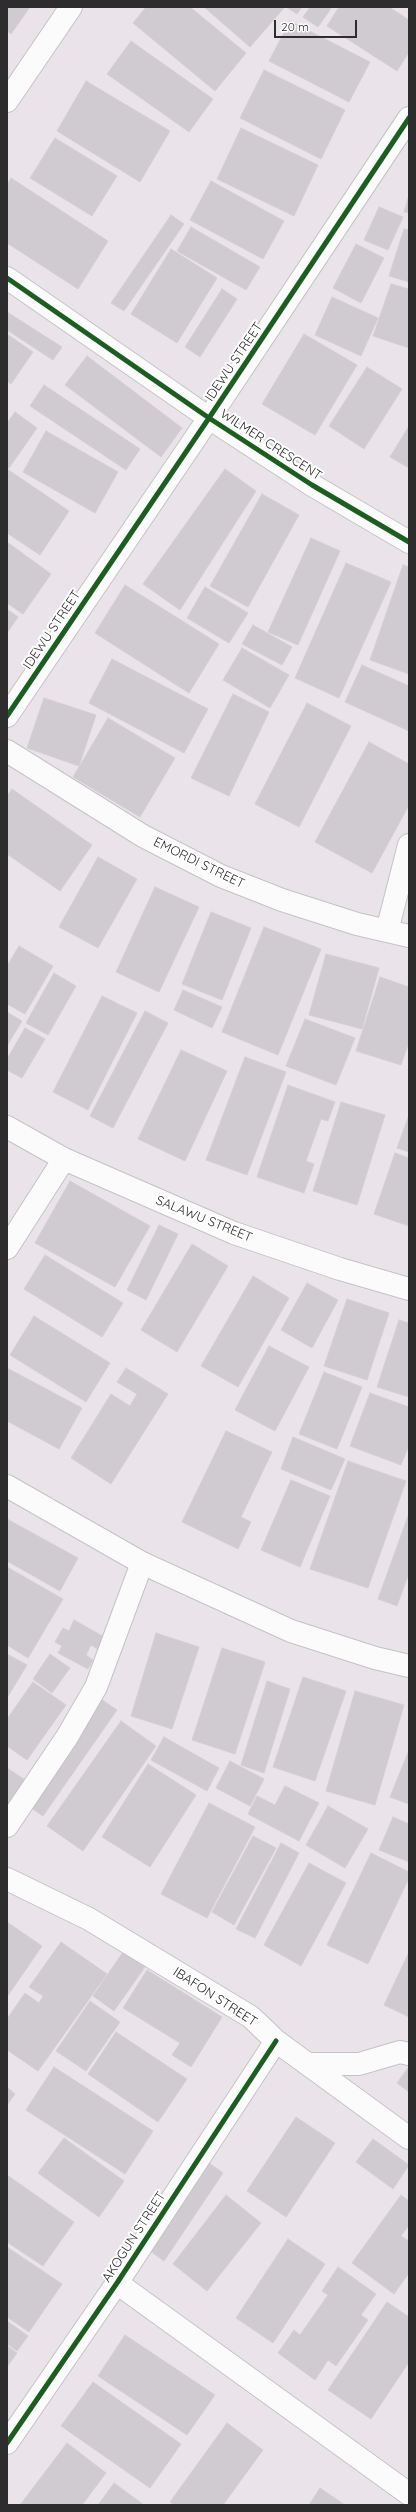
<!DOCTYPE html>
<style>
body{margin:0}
#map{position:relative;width:416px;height:2512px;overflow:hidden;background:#eae4ea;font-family:Quicksand,sans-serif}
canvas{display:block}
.frame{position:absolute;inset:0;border:8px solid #2d2d2d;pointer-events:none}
.scale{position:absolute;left:274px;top:20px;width:83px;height:18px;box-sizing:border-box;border:2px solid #2d2d2d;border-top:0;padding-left:5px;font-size:12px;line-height:14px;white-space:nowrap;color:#2d2d2d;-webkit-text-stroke:3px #fff;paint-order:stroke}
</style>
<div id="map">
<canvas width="416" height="2512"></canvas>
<div class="frame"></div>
<div class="scale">20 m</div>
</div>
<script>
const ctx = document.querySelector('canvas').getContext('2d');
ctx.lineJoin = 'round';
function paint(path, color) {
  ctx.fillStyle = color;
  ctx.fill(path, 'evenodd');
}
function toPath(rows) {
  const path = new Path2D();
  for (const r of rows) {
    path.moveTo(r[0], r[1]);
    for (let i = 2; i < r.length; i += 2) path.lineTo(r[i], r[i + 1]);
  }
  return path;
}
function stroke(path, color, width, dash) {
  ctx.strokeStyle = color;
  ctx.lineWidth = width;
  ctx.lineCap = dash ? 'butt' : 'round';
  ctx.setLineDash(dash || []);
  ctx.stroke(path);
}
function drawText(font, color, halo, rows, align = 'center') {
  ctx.font = font + ' Quicksand,sans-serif';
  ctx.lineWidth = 4;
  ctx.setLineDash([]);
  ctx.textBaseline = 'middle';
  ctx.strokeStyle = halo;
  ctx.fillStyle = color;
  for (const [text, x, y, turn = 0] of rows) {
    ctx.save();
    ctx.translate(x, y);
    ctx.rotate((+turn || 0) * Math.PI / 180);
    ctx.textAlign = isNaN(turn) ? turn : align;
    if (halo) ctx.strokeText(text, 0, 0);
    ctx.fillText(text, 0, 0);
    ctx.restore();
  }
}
const building = toPath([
 [7,7,30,7,11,34,7,31,7,7],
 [146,7,190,7,246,53,215,91,133,23,146,7],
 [204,7,283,7,284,8,250,47,204,7],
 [286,7,302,7,297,14,286,7],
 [310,7,332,7,318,27,303,17,310,7],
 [339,7,389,7,409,20,409,52,397,71,327,26,339,7],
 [290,21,370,62,349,102,269,61,290,21],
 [131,41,213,99,189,132,107,74,131,41],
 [264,70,345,110,321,159,240,118,264,70],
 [86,81,170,131,140,182,57,131,86,81],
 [241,128,318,165,294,216,217,179,241,128],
 [55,138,117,176,92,216,30,178,55,138],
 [11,178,108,241,78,289,7,243,7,185,11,178],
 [211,181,284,221,263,259,190,220,211,181],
 [409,195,409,213,404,212,409,195],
 [379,207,403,217,388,250,364,240,379,207],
 [171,215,184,224,124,311,111,303,171,215],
 [191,227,260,267,246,290,177,251,191,227],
 [404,229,409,230,409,282,389,276,404,229],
 [356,244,384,258,361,303,333,288,356,244],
 [171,249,217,278,177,343,131,314,171,249],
 [391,284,409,289,409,348,373,336,391,284],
 [222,289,237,299,200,357,185,347,222,289],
 [332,297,378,318,361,356,315,335,332,297],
 [7,312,62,347,53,360,7,330,7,312],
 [7,334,33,352,11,384,7,381,7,334],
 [304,334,357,365,315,435,262,404,304,334],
 [87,356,182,428,161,457,65,385,87,356],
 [367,367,402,389,364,449,329,426,367,367],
 [44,385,140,449,126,470,30,406,44,385],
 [15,412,37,428,9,468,7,467,7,423,15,412],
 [409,426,409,468,390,457,409,426],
 [46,431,118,472,95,513,23,472,46,431],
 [7,469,69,511,40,555,7,533,7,469],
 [225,469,256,491,180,610,143,584,225,469],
 [262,494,299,515,248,607,210,586,262,494],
 [311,538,340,551,298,645,268,632,311,538],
 [7,542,51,574,23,614,7,603,7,542],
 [346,563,391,582,339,698,295,678,346,563],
 [403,565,409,567,409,674,370,660,403,565],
 [125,585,219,644,189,693,95,633,125,585],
 [205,587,248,613,229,643,187,618,205,587],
 [7,609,18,617,7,633,7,609],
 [253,625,292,647,282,665,242,644,253,625],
 [242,648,289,675,270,708,223,680,242,648],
 [112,659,208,709,184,753,89,703,112,659],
 [362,665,409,686,409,731,345,702,362,665],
 [233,694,269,712,229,796,191,778,233,694],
 [44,698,96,715,79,766,27,748,44,698],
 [307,703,351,726,299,827,255,804,307,703],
 [108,718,175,758,140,817,73,777,108,718],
 [369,742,409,764,409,805,372,873,315,842,369,742],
 [12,789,92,845,60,891,7,854,7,796,12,789],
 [98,857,137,879,98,948,59,927,98,857],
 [155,887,199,907,159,992,116,972,155,887],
 [211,912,251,928,222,1000,182,984,211,912],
 [264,927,321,949,278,1055,222,1032,264,927],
 [19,946,53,966,25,1014,7,1004,7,966,19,946],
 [326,954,379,968,362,1029,309,1015,326,954],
 [54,973,76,986,48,1035,26,1023,54,973],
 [380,977,409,987,409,1042,401,1065,356,1051,380,977],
 [183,990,222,1007,212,1028,174,1010,183,990],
 [102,996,137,1013,88,1110,53,1092,102,996],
 [145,1011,168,1023,113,1128,90,1116,145,1011],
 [7,1012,22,1021,7,1046,7,1012],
 [305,1019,355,1038,336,1085,286,1066,305,1019],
 [25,1028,45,1039,22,1078,7,1070,7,1059,25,1028],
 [181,1050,227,1071,185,1161,138,1139,181,1050],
 [245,1057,286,1072,247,1175,206,1160,245,1057],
 [288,1085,335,1102,328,1121,321,1119,306,1161,314,1164,304,1193,257,1177,288,1085],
 [341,1102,385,1115,357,1205,313,1191,341,1102],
 [409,1115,409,1152,397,1148,409,1115],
 [395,1153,409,1158,409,1226,374,1214,395,1153],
 [70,1181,150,1226,115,1287,35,1243,70,1181],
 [159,1225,178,1234,146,1300,127,1290,159,1225],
 [192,1244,228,1266,177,1352,141,1330,192,1244],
 [45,1255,123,1303,102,1337,24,1289,45,1255],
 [253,1276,289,1298,238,1387,201,1366,253,1276],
 [307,1283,338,1300,312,1348,281,1330,307,1283],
 [347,1299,389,1313,367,1380,324,1366,347,1299],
 [34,1316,110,1363,86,1402,10,1355,34,1316],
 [399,1320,409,1323,409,1397,377,1387,399,1320],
 [269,1346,309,1367,275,1431,235,1410,269,1346],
 [7,1368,82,1408,59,1449,7,1421,7,1368],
 [126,1368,168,1394,111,1484,71,1458,111,1394,130,1406,137,1394,117,1382,126,1368],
 [324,1372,362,1387,337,1449,299,1434,324,1372],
 [370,1393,409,1407,409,1445,401,1465,350,1446,370,1393],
 [226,1431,272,1452,241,1517,251,1522,238,1549,182,1522,226,1431],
 [293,1437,345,1459,331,1490,281,1469,293,1437],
 [348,1461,406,1481,368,1588,310,1569,348,1461],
 [291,1480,330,1496,300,1567,261,1550,291,1480],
 [408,1516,409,1573,397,1606,378,1599,408,1516],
 [7,1519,78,1558,60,1591,7,1561,7,1519],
 [7,1567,63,1599,28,1658,7,1645,7,1567],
 [74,1620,106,1638,99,1650,91,1645,86,1655,93,1660,88,1669,58,1653,62,1646,55,1642,63,1628,69,1631,74,1620],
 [156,1633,199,1647,172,1729,131,1716,156,1633],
 [222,1648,265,1662,235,1754,192,1740,222,1648],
 [7,1654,27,1665,7,1698,7,1654],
 [50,1654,70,1668,52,1693,33,1679,50,1654],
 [303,1677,346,1691,315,1781,273,1767,303,1677],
 [267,1681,290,1689,264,1773,241,1765,267,1681],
 [33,1682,66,1705,27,1760,7,1746,7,1719,33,1682],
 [355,1691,404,1705,375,1805,326,1791,355,1691],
 [101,1699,117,1710,43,1816,27,1805,101,1699],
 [121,1721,156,1746,83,1851,47,1826,121,1721],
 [164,1737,219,1768,207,1791,151,1760,164,1737],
 [409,1750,409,1804,390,1797,409,1750],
 [230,1761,264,1779,250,1806,216,1788,230,1761],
 [148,1764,196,1795,150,1867,102,1837,148,1764],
 [7,1768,30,1783,7,1808,7,1768],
 [285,1786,319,1803,299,1841,248,1814,257,1796,275,1805,285,1786],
 [209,1803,255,1827,207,1918,161,1894,209,1803],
 [328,1806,368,1829,345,1868,306,1845,328,1806],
 [393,1817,409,1824,409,1862,379,1850,393,1817],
 [253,1836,276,1848,234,1925,212,1912,253,1836],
 [281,1843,299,1853,255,1938,236,1929,281,1843],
 [371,1853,409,1872,409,1878,368,1964,327,1945,371,1853],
 [309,1863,346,1883,301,1966,264,1945,309,1863],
 [7,1922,42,1946,7,1997,7,1922],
 [61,1942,107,1974,38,2071,7,2050,7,2019,25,1993,39,2003,43,1996,29,1987,61,1942],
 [125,1949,147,1964,114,2011,93,1996,125,1949],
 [409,1952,409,2017,384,2005,409,1952],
 [147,1970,222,2017,191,2067,172,2055,180,2043,123,2008,147,1970],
 [90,2001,120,2022,86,2071,56,2051,90,2001],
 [116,2032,187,2079,158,2122,88,2074,116,2032],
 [54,2067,153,2131,125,2174,26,2110,54,2067],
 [408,2068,409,2069,409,2092,397,2083,408,2068],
 [7,2087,15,2094,7,2105,7,2087],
 [296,2117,335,2143,286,2217,247,2191,296,2117],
 [64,2138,124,2181,99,2217,38,2173,64,2138],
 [373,2139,409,2165,393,2189,356,2162,373,2139],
 [209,2163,223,2173,164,2261,150,2251,209,2163],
 [7,2175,74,2222,43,2266,7,2242,7,2175],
 [226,2195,261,2223,207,2291,173,2264,226,2195],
 [401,2195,409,2201,409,2225,401,2236,409,2241,409,2273,394,2294,352,2263,401,2195],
 [288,2239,325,2264,273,2343,236,2318,288,2239],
 [7,2247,62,2284,29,2332,7,2317,7,2247],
 [338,2267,376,2294,361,2315,368,2320,336,2366,328,2360,315,2380,278,2353,294,2330,300,2335,328,2295,322,2291,338,2267],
 [387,2302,409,2317,409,2362,371,2419,328,2390,387,2302],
 [7,2321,28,2336,17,2351,7,2344,7,2321],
 [125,2335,215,2395,187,2435,98,2376,125,2335],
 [7,2346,17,2353,7,2367,7,2346],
 [93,2382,181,2444,150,2488,61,2426,93,2382],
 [227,2423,263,2450,223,2505,174,2505,170,2502,227,2423],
 [67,2443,106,2473,82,2505,20,2505,67,2443],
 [114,2483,144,2505,98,2505,114,2483],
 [320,2488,345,2505,309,2505,320,2488]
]);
const minor = toPath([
 [7,101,71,7],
 [7,278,209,418,312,485,409,542],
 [7,716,209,418,409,118],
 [7,751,143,836,221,876,282,900,357,924,409,936],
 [387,931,409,845],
 [7,1127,64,1159,234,1233,340,1269,409,1289],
 [7,1248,64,1159],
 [7,1486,142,1563,291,1631,375,1658,409,1666],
 [7,1826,67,1737,96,1687,142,1563],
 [7,1879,89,1919,251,2017,276,2041,409,2138],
 [309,2064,359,2064,400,2052,409,2054],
 [117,2283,409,2494],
 [7,2443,117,2283,276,2041]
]);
const cycleway = toPath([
 [7,278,209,418,312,485,409,542],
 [7,716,209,418,409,118],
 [7,2443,117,2283,276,2041]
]);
const streetNames = [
 ["IDEWU STREET",234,362,-56],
 ["WILMER CRESCENT",271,445,33],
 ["IDEWU STREET",52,630,-56],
 ["EMORDI STREET",199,863,26],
 ["SALAWU STREET",204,1219,22],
 ["IBAFON STREET",215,1997,33],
 ["AKOGUN STREET",134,2237,-57]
];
paint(building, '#d0cbd0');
stroke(building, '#d5cfd5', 1);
stroke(minor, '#c4c3c4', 24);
stroke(minor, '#fcfbfc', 22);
stroke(cycleway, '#1b5e20', 5);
drawText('13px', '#2d2d2d', '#fff', streetNames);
</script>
